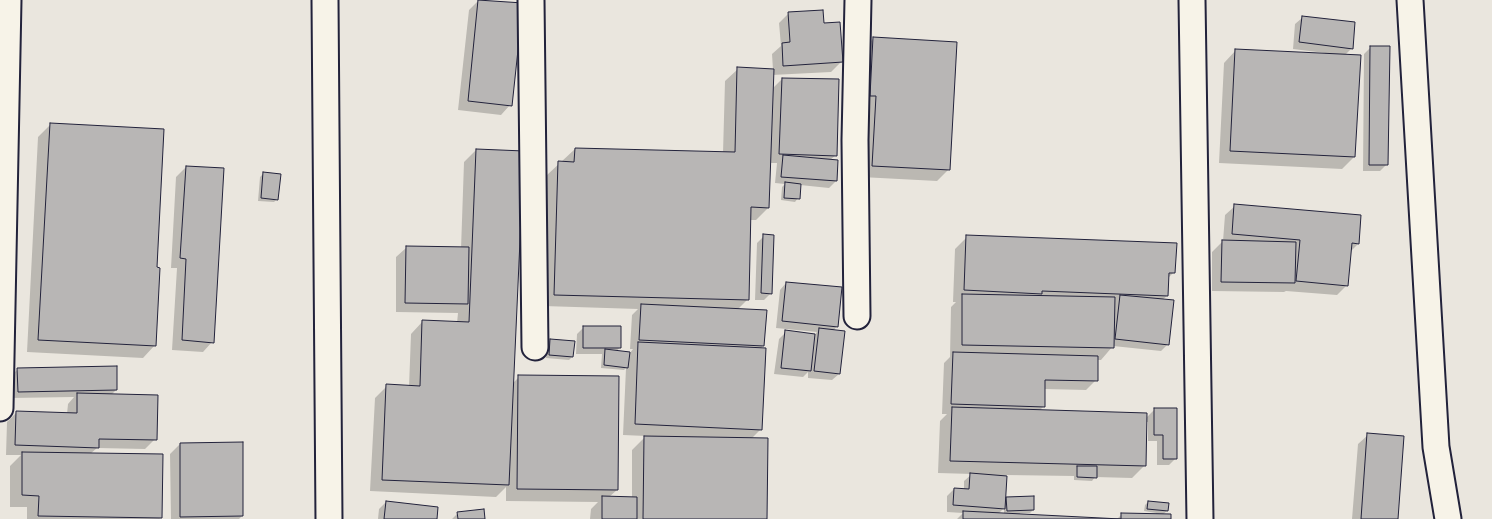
<!DOCTYPE html>
<style>
body{margin:0}
canvas{display:block;background:#eae6de}
</style>
<canvas width="1492" height="519"></canvas>
<script>
const ctx = document.querySelector('canvas').getContext('2d');
ctx.lineJoin = 'round';
function paint(path, color) {
  ctx.fillStyle = color;
  ctx.fill(path, 'evenodd');
}
function toPath(rows) {
  const path = new Path2D();
  for (const r of rows) {
    path.moveTo(r[0], r[1]);
    for (let i = 2; i < r.length; i += 2) path.lineTo(r[i], r[i + 1]);
  }
  return path;
}
function stroke(path, color, width, dash) {
  ctx.strokeStyle = color;
  ctx.lineWidth = width;
  ctx.lineCap = dash ? 'butt' : 'round';
  ctx.setLineDash(dash || []);
  ctx.stroke(path);
}
const shadow = toPath([
 [479,0,521,4,510,105,501,115,458,110,469,10],
 [789,13,822,24,841,62,831,72,772,75,772,89,782,79,836,155,830,160,836,181,829,188,800,185,798,198,795,202,781,200,782,187,785,184,775,183,777,163,770,163,768,208,756,220,750,220,747,300,737,310,763,346,760,349,761,429,751,439,766,519,590,519,591,509,598,502,506,501,506,487,496,497,370,491,375,398,387,386,409,387,411,334,423,321,457,323,458,313,396,312,396,257,406,248,461,249,464,162,476,150,513,383,519,377,617,490,609,497,632,498,632,450,646,436,623,435,626,368,624,370,601,368,602,354,576,354,577,334,584,327,620,347,616,352,630,353,633,349,630,349,632,315,638,309,543,306,547,175,575,149,723,153,725,81,738,69,773,70,772,54,781,46,779,23],
 [1302,18,1352,48,1344,56,1354,157,1342,169,1219,163,1224,63,1236,50,1325,55,1325,53,1293,49,1295,24],
 [873,39,949,169,937,181,861,177,861,51],
 [1371,47,1387,164,1380,171,1363,171,1364,54],
 [50,125,156,268,155,345,143,358,27,352,38,137],
 [186,167,212,342,203,352,172,350,177,268,171,268,176,177],
 [263,174,277,199,274,202,258,201,260,177],
 [1235,206,1358,244,1350,252,1347,285,1337,295,1286,291,1284,292,1212,291,1212,252,1223,241,1225,215],
 [764,236,771,293,764,300,755,300,757,243],
 [967,237,1174,272,1167,279,1167,296,1162,300,1168,344,1161,351,1113,346,1101,360,1097,360,1096,380,1086,390,1044,389,1043,407,1039,411,1146,418,1155,409,1176,458,1169,465,1157,465,1157,441,1148,441,1148,422,1146,422,1144,466,1132,478,1095,477,1092,481,1074,480,1074,476,1006,475,1004,500,1007,498,1033,510,1030,513,1020,513,1020,515,1096,519,957,519,963,513,947,512,947,496,954,489,964,490,964,481,972,474,938,473,940,421,947,414,942,414,944,363,950,357,951,307,956,302,953,302,955,249],
 [1004,508,1004,514,998,514],
 [786,283,837,326,833,331,839,374,832,380,808,378,808,372,803,377,774,374,779,339,786,332,814,335,817,332,776,328,780,290],
 [550,340,572,357,569,360,546,358,547,343],
 [18,369,116,390,111,395,155,439,145,449,97,448,90,454,161,518,159,519,27,519,27,507,10,507,10,466,21,455,6,455,7,422,16,413,67,414,68,404,74,397,11,398,11,376],
 [1368,435,1397,519,1352,519,1358,444],
 [180,444,242,516,239,519,171,519,170,454],
 [386,502,436,519,378,519,379,509],
 [1148,502,1167,504,1167,511,1162,515,1170,519,1117,519,1122,514,1156,515,1156,513,1144,511,1145,505],
 [458,513,484,519,452,519]
]);
const building = toPath([
 [478,0,523,3,512,106,468,101,478,0],
 [823,10,824,23,840,22,843,62,783,66,782,43,790,42,788,12,823,10],
 [1302,16,1355,22,1353,49,1299,42,1302,16],
 [873,37,957,42,950,170,872,166,876,96,870,96,873,37],
 [1370,46,1390,46,1388,165,1369,165,1370,46],
 [1235,49,1361,55,1355,157,1230,151,1235,49],
 [737,67,774,69,769,208,751,207,749,300,554,295,558,161,574,162,575,148,735,152,737,67],
 [782,78,839,79,837,156,779,154,782,78],
 [50,123,164,129,157,267,160,268,156,346,38,340,50,123],
 [476,149,524,151,509,485,382,480,386,384,420,386,422,320,469,322,476,149],
 [783,155,838,160,837,181,781,177,783,155],
 [186,166,224,168,214,343,182,340,186,259,180,258,186,166],
 [263,172,281,174,278,200,261,198,263,172],
 [785,182,801,184,800,199,784,198,785,182],
 [1234,204,1361,215,1359,244,1352,243,1348,286,1296,281,1300,240,1232,234,1234,204],
 [763,234,774,235,772,294,761,293,763,234],
 [966,235,1177,243,1175,273,1169,273,1168,296,1042,291,1042,294,964,290,966,235],
 [1222,240,1296,242,1295,283,1221,282,1222,240],
 [406,246,469,247,468,304,405,303,406,246],
 [786,282,842,287,838,327,782,321,786,282],
 [962,294,1115,297,1114,348,962,345,962,294],
 [1120,295,1174,300,1169,345,1115,339,1120,295],
 [641,304,767,310,764,346,639,340,641,304],
 [583,326,621,326,621,348,583,348,583,326],
 [819,328,845,331,840,374,814,371,819,328],
 [785,330,815,334,811,371,781,368,785,330],
 [550,339,575,341,573,357,549,355,550,339],
 [638,342,766,348,762,430,635,424,638,342],
 [605,349,630,352,628,368,604,365,605,349],
 [953,352,1098,356,1098,381,1045,380,1045,407,951,404,953,352],
 [117,366,117,390,18,392,17,368,117,366],
 [518,375,619,376,618,490,517,489,518,375],
 [77,393,158,395,157,440,99,439,99,448,15,445,16,411,77,413,77,393],
 [952,407,1147,413,1146,466,950,461,952,407],
 [1154,408,1177,408,1177,459,1163,459,1163,435,1154,435,1154,408],
 [1367,433,1404,436,1398,519,1361,519,1367,433],
 [644,436,768,438,767,519,643,519,644,436],
 [243,442,243,516,180,517,180,443,243,442],
 [22,452,163,454,162,518,38,516,39,496,22,495,22,452],
 [1077,466,1097,466,1097,478,1077,477,1077,466],
 [970,473,1007,476,1005,509,953,505,954,488,969,489,970,473],
 [602,496,637,497,637,519,602,519,602,496],
 [1034,496,1034,510,1007,511,1006,497,1034,496],
 [386,501,438,507,437,519,384,519,386,501],
 [1148,501,1169,503,1168,511,1147,509,1148,501],
 [484,509,485,519,458,519,457,512,484,509],
 [963,511,1121,519,963,519,963,511],
 [1121,513,1171,514,1171,519,1121,519,1121,513]
]);
const minor = toPath([
 [325,0,329,519],
 [531,0,535,347],
 [1192,0,1200,519],
 [1410,0,1436,447,1448,519],
 [857,316,855,140,858,0],
 [0,408,8,0]
]);
paint(shadow, '#0003');
paint(building, '#b8b6b5');
stroke(building, '#22223b', 1);
stroke(minor, '#22223b', 29);
stroke(minor, '#f7f3e8', 25);
</script>
